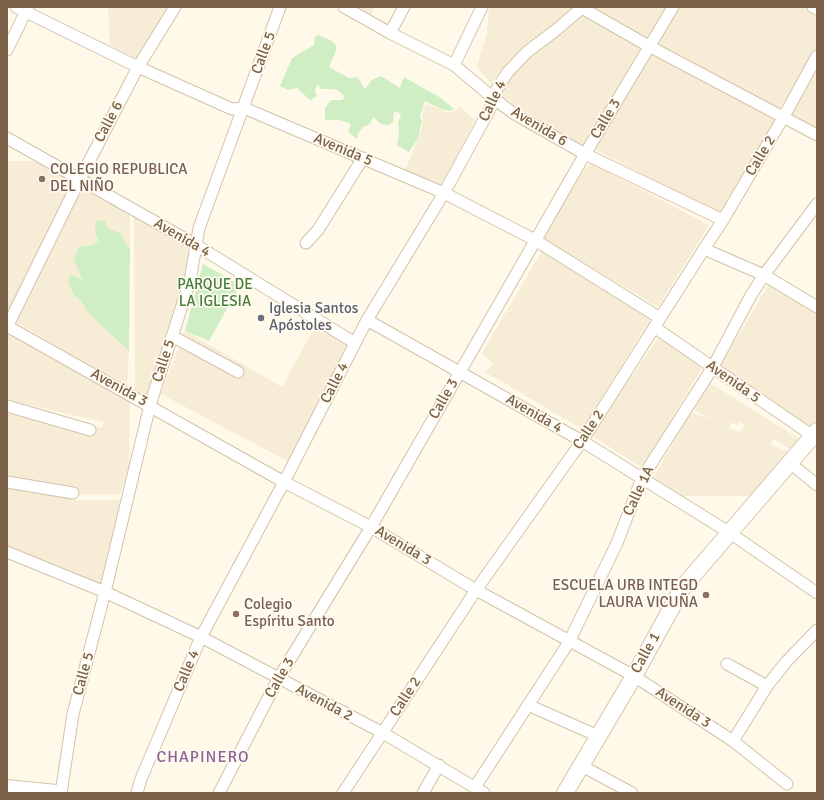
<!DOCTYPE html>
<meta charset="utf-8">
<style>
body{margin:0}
#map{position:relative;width:824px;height:800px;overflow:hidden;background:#fef9e8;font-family:Signika,sans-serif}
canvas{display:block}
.frame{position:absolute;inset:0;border:8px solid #7c6248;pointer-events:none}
</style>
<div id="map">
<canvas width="824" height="800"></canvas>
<div class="frame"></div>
</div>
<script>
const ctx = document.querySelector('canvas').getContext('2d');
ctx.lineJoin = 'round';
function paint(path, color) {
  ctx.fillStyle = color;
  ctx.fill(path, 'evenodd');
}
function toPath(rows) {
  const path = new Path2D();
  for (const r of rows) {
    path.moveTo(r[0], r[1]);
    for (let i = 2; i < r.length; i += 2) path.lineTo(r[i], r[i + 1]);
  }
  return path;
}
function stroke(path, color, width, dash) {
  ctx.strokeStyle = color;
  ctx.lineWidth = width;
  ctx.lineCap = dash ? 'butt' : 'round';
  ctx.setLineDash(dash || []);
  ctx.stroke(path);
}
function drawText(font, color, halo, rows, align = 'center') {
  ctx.font = font + ' Signika,sans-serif';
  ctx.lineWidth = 3.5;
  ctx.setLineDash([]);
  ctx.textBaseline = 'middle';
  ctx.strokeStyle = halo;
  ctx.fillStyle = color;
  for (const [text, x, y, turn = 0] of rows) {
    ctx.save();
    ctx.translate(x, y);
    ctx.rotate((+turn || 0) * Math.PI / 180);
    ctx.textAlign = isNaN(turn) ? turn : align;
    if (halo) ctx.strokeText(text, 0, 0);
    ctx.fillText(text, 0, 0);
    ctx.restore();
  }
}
const residential = toPath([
 [108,7,168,7,140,60,110,45],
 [353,7,374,7,370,16],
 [489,7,580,7,500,70,491,84,477,66,487,33],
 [587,7,669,7,648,42],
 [675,7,807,7,817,13,817,48,778,111,653,42],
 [582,11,642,46,583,148,496,92,540,45,547,45],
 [651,48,780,120,720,214,594,149],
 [817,63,817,131,787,116],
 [426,104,450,113,460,107,475,120,441,186,405,170,421,132,423,119,422,115],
 [7,161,39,161,72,181,7,315],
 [590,163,709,225,658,307,544,239,557,209],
 [83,187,130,211,130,248,125,242,121,233,109,229,95,232,98,241,92,245,79,247,79,271,82,281,74,295,81,301,89,314,129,351,127,386,75,357,17,322],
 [134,214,196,246,147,398,135,393],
 [542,251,651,318,582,429,485,372,493,364,482,353],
 [770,282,817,311,817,422,810,430,721,365],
 [316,325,352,345,289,462,161,394,185,331,282,387],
 [8,333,130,400,129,468,120,494,54,495,75,500,121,500,102,587,7,549,7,407,102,428,104,422,7,400,7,336],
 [659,337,702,368,649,457,641,467,591,435],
 [710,383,798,438,791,449,773,439,770,445,790,453,754,496,677,496,652,480,691,412,710,419,694,409],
 [732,422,737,425,740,422,745,425,740,432,729,428]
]);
const green = toPath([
 [318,35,330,40,336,45,336,51,329,67,349,78,357,77,365,89,372,80,381,76,400,88,404,77,428,91,438,96,454,109,450,111,441,109,425,101,420,115,422,121,418,138,409,152,397,145,399,134,398,123,401,114,394,111,393,122,388,125,381,124,373,117,371,122,367,126,363,127,358,134,357,139,348,132,351,124,339,120,325,120,325,108,331,100,342,100,345,97,338,90,331,89,320,89,319,85,316,87,315,91,317,96,310,100,297,88,288,90,280,86,292,58,314,45,315,37],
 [104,220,109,229,121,233,125,242,130,248,129,351,89,314,81,301,74,295,68,282,71,274,82,280,74,258,79,247,92,245,98,241,95,232,96,221],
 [203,264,240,285,209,341,185,331]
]);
const street = toPath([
 [16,7,138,67,232,109,244,108,444,193,535,240,660,318],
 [344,7,390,33,454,65,492,97,513,113,585,154,723,220],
 [813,7,817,9],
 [582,8,645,44,817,135],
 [390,33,404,7],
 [7,50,28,7],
 [454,65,482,7],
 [7,138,196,245,355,343],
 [306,243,318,230,363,158],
 [704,249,764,275,817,307],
 [367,320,582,441,730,533,817,593],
 [7,326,284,482,371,527,476,590,634,676,733,741,787,784],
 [7,327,80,179,138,67,175,7],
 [654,327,813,436],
 [172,336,238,372],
 [7,406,90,430],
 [790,463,817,485],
 [7,482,73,493],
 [7,552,105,592,201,637,383,733,484,793],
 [727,664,767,686],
 [528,705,598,736],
 [733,741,767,686,786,662,817,630],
 [582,766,632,793],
 [475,787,569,642,617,543,642,478,713,367,750,297,764,275,817,204],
 [61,793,73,714,105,592,150,405,190,281,199,228,280,7],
 [137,793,141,779,201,637,284,482,367,320,444,193,492,105,492,97,507,73,527,52,556,30,583,7],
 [219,793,278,679,371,527,585,154,673,7],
 [343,793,476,590,582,441,704,249,723,220,783,118,817,56],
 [423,793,439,765]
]);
const secondary = toPath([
 [7,788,56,793],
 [565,793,634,676,683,587,817,431]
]);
const markers = [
 [42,179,4,"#8d6e63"],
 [261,318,4,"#6b7280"],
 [706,595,4,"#8d6e63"],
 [236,614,4,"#8d6e63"]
];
const streetNames = [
 ["Calle 5",264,53,-70],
 ["Calle 4",493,101,-64],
 ["Calle 3",606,119,-59],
 ["Calle 6",109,122,-62],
 ["Avenida 6",539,127,31],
 ["Avenida 5",343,150,23],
 ["Calle 2",761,156,-59],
 ["Avenida 4",182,238,30],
 ["Calle 5",164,361,-72],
 ["Avenida 5",733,382,35],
 ["Calle 4",335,383,-63],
 ["Avenida 3",119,388,29],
 ["Calle 3",444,399,-60],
 ["Avenida 4",534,414,30],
 ["Calle 2",589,430,-57],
 ["Calle 1A",639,491,-65],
 ["Avenida 3",403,546,31],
 ["Calle 1",646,653,-61],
 ["Calle 4",187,671,-67],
 ["Calle 5",84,674,-75],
 ["Calle 3",280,678,-60],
 ["Calle 2",406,697,-57],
 ["Avenida 2",324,703,28],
 ["Avenida 3",683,708,33]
];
const educationNames = [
 ["COLEGIO REPUBLICA",50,170],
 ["DEL NIÑO",50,187],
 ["ESCUELA URB INTEGD",698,586,"right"],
 ["LAURA VICUÑA",698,603,"right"],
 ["Colegio",244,605],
 ["Espíritu Santo",244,622]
];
const parkNames = [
 ["PARQUE DE",215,285],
 ["LA IGLESIA",215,302]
];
const worshipNames = [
 ["Iglesia Santos",269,309],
 ["Apóstoles",269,326]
];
const neighbourhoodNames = [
 ["CHAPINERO",203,758]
];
paint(residential, '#f7ecd5');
paint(green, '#cfeec4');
stroke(street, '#d3c2ab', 13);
stroke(secondary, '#d6c4a9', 18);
stroke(street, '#fff', 11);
stroke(secondary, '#fff', 16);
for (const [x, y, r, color] of markers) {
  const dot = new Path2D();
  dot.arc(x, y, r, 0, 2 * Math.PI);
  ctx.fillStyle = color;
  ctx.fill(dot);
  stroke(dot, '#fffbf0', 1.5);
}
drawText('15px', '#7c6248', '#fffbf0', streetNames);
drawText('15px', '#785e54', '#fffbf0', educationNames, 'left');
drawText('15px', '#467d3c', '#fffbf0', parkNames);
drawText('15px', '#5b616d', '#fffbf0', worshipNames, 'left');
ctx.letterSpacing = '1px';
drawText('16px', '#8d6098', '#fffbf0', neighbourhoodNames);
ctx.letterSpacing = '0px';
</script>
